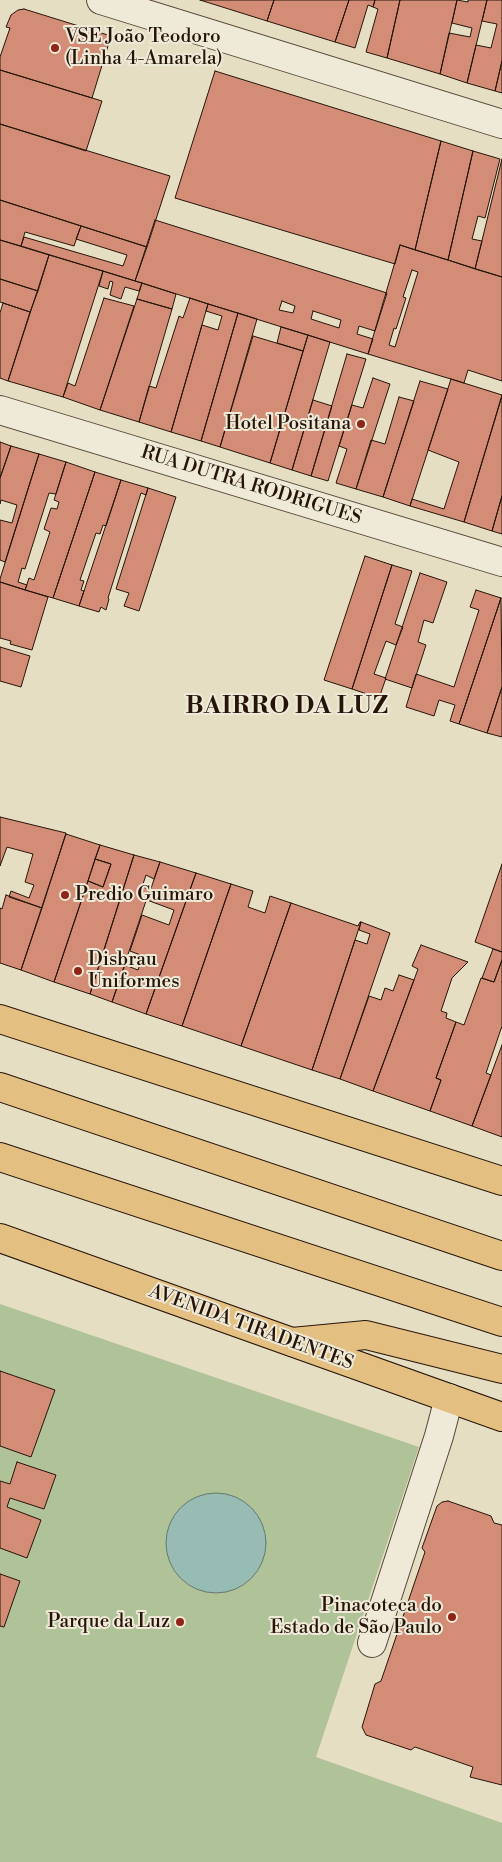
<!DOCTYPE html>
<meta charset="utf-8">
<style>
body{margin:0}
canvas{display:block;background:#e6dec3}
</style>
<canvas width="502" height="1862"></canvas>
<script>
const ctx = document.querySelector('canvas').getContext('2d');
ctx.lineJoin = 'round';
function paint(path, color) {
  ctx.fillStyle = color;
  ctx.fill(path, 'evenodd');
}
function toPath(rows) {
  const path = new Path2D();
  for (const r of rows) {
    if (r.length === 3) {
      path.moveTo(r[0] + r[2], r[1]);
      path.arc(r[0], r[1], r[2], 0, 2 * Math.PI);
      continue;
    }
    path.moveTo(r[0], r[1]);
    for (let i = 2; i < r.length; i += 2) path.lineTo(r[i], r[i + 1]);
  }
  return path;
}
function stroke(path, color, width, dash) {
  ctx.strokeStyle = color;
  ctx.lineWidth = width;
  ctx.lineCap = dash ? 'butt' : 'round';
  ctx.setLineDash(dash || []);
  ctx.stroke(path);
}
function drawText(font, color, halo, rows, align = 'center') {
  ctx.font = font + ' "Libre Bodoni",serif';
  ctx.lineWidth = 4;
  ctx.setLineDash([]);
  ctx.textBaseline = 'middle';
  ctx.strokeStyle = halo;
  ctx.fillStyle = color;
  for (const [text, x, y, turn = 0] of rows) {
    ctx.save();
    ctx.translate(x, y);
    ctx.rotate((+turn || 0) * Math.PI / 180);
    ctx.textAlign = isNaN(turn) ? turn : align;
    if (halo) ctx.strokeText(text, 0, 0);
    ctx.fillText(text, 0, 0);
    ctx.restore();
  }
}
const green = toPath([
 [0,1304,419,1447,316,1757,502,1823,502,1862,0,1862]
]);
const water = toPath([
 [216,1543,50]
]);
const building = toPath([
 [200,0,274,0,267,21,200,0],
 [274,0,349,0,335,42,267,21,274,0],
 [349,0,375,0,373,7,368,5,355,48,335,42,349,0],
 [375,0,400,0,387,58,366,52,378,9,373,7,375,0],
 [400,0,457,0,440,74,387,58,400,0],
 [457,0,468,2,468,0,487,0,467,83,440,74,449,33,470,37,472,28,452,23,457,0],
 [487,0,502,0,502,61,495,91,467,83,476,45,491,48,497,24,482,21,487,0],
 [24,9,111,36,92,98,0,70,0,57,10,28,6,27,11,15,18,10,24,9],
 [502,61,502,93,495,91,502,61],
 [0,70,102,101,86,151,0,124,0,70],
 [215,71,441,141,415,250,400,245,395,264,175,198,215,71],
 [0,124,170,176,147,247,0,200,0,124],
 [441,141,473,151,448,260,415,250,441,141],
 [473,151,500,159,485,218,478,216,472,239,482,241,475,269,448,260,473,151],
 [502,159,502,277,475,269,502,159],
 [0,200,81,226,74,246,25,232,21,246,0,240,0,200],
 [155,220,387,293,375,331,359,326,357,334,373,339,368,354,135,281,155,220],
 [282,301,295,306,293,313,279,310,282,301],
 [313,311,341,320,339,328,311,319,313,311],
 [81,226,147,247,135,281,21,246,24,237,123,266,127,255,76,239,81,226],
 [0,240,49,255,38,291,0,279,0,240],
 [400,245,502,277,502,381,468,370,464,383,368,354,400,245],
 [412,270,418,272,395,347,389,345,394,328,396,329,406,298,403,297,412,270],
 [49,255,103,271,63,397,8,381,49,255],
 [103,271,142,283,139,291,125,287,121,299,110,295,113,282,110,281,108,289,99,286,103,271],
 [0,279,38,291,30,312,0,302,0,279],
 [142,283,176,294,172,309,137,299,142,283],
 [104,298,134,306,100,410,63,397,68,383,75,386,104,298],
 [190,298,208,304,171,432,139,422,149,386,156,388,179,316,183,318,190,298],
 [137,299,172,309,139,422,100,410,137,299],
 [3,303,30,312,8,381,0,378,0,313,3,303],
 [208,304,238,313,201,441,171,432,202,325,218,330,222,316,206,311,208,304],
 [238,313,257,319,220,447,201,441,238,313],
 [281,327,308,335,303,351,277,343,281,327],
 [308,335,330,342,292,470,270,463,308,335],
 [253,336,303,351,270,463,220,447,253,336],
 [347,354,366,359,328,481,311,476,347,354],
 [373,378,390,384,356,489,336,483,347,449,339,446,352,405,363,408,373,378],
 [451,379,502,395,464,522,410,506,412,499,444,509,459,462,428,450,451,379],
 [420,381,448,389,410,506,383,497,420,381],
 [502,396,502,496,492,531,464,522,502,396],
 [399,397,414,401,383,497,356,489,371,440,385,444,399,397],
 [313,400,332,406,311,476,292,470,313,400],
 [0,442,11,446,0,478,0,442],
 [11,446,39,454,5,562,0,560,0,520,12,523,17,505,1,500,0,504,0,478,11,446],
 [39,454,66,462,56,494,49,493,25,569,22,568,18,582,27,585,25,590,0,582,0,579,39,454],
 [66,462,95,472,53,598,25,590,29,578,34,580,50,532,44,529,51,508,57,509,59,502,54,500,66,462],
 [95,472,121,480,106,526,103,525,100,534,96,533,80,580,84,581,81,590,84,591,79,606,53,598,95,472],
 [121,480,148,488,146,495,141,493,108,598,109,599,106,610,101,607,99,612,79,606,121,480],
 [148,488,176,497,139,611,124,606,129,593,116,589,148,488],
 [502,496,502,534,492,531,502,496],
 [365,556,392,565,352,689,324,680,365,556],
 [392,565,412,571,395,624,403,627,396,645,386,641,374,674,386,678,379,698,352,689,392,565],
 [420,573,447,582,433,623,424,620,418,642,426,645,412,688,385,679,420,573],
 [0,582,48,597,32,650,10,644,11,641,0,638,0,582],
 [476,590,501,598,459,724,450,721,455,705,439,700,434,716,406,707,416,674,454,687,479,610,470,607,476,590],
 [501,598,502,687,487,733,459,724,501,598],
 [0,647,30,656,21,687,0,681,0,647],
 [502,687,502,737,487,733,502,687],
 [0,817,66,833,42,908,9,897,11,891,29,898,34,885,25,882,33,854,7,847,0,866,0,817],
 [66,834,100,845,54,982,21,970,66,834],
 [100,845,134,855,90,994,54,982,88,881,103,887,111,864,95,859,100,845],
 [134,855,160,862,154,879,146,875,142,887,150,889,112,1002,90,994,134,855],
 [95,859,111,864,103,887,88,881,95,859],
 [160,862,196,873,146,1014,112,1002,125,965,138,970,143,956,130,951,142,915,169,925,174,910,147,900,160,862],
 [502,864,502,952,475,942,502,864],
 [196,873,231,884,182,1026,146,1014,196,873],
 [231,884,253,891,248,907,265,913,270,896,291,903,241,1046,182,1026,231,884],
 [6,895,42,908,21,970,0,963,0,908,2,909,6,895],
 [291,903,358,926,360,922,361,922,312,1070,241,1046,291,903],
 [361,922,390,933,340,1079,312,1070,355,940,367,944,370,934,359,930,361,922],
 [421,945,468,962,452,978,441,1011,447,1013,446,1018,456,1022,436,1078,441,1080,430,1111,373,1091,418,969,412,966,421,945],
 [493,949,502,952,502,960,494,982,482,978,493,949],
 [502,960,502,1026,486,1073,491,1075,472,1126,430,1111,441,1080,436,1078,456,1022,464,1025,481,978,494,982,502,960],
 [399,975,414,980,373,1091,340,1079,369,996,381,1000,385,988,393,991,399,975],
 [502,1045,502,1137,472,1126,502,1045],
 [0,1371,55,1390,31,1457,0,1446,0,1371],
 [17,1462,56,1475,44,1509,10,1498,7,1507,41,1520,27,1558,0,1548,0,1481,10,1484,17,1462],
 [448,1501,491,1516,494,1523,502,1525,502,1785,470,1777,473,1767,415,1747,411,1750,366,1735,362,1727,375,1684,381,1681,425,1552,422,1548,437,1506,442,1502,448,1501],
 [0,1574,20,1581,4,1627,0,1626,0,1574]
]);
const minor = toPath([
 [101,0,502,124],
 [0,410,502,562],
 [372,1643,439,1436,449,1398]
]);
const major = toPath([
 [0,1019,502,1181],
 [0,1238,502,1417]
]);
const highway = toPath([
 [0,1087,502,1256],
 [0,1157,502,1322],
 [292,1342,366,1335,502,1369]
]);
const markers = [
 [55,48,5,"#8f2418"],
 [361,424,5,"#8f2418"],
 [65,895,5,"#8f2418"],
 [78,971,5,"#8f2418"],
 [452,1617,5,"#8f2418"],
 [180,1622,5,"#8f2418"]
];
const poiNames = [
 ["VSE João Teodoro",65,37],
 ["(Linha 4-Amarela)",65,59],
 ["Hotel Positana",351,424,"right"],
 ["Predio Guimaro",75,895],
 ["Disbrau",88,960],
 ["Uniformes",88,982],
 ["Pinacoteca do",442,1606,"right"],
 ["Estado de São Paulo",442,1628,"right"],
 ["Parque da Luz",170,1622,"right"]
];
const streetNames = [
 ["RUA DUTRA RODRIGUES",251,486,17],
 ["AVENIDA TIRADENTES",251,1328,20]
];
const districtNames = [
 ["BAIRRO DA LUZ",287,707]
];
paint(green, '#afc298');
paint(water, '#96bcb3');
stroke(water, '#69796f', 1);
paint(building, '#d38d77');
stroke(building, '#261409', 1);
stroke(minor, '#564638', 30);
stroke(major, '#261409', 30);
stroke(highway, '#261409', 30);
stroke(minor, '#efead8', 28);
stroke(major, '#e3bf82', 28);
stroke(highway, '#e3bf82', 28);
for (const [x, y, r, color] of markers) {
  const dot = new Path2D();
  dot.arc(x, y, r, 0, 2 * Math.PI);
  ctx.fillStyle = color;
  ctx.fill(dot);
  stroke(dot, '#efead8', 2);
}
drawText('19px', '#261409', '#efead8', poiNames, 'left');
drawText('19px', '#261409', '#efead8', streetNames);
ctx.letterSpacing = '1px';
drawText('bold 24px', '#261409', '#efead8', districtNames);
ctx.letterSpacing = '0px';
</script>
